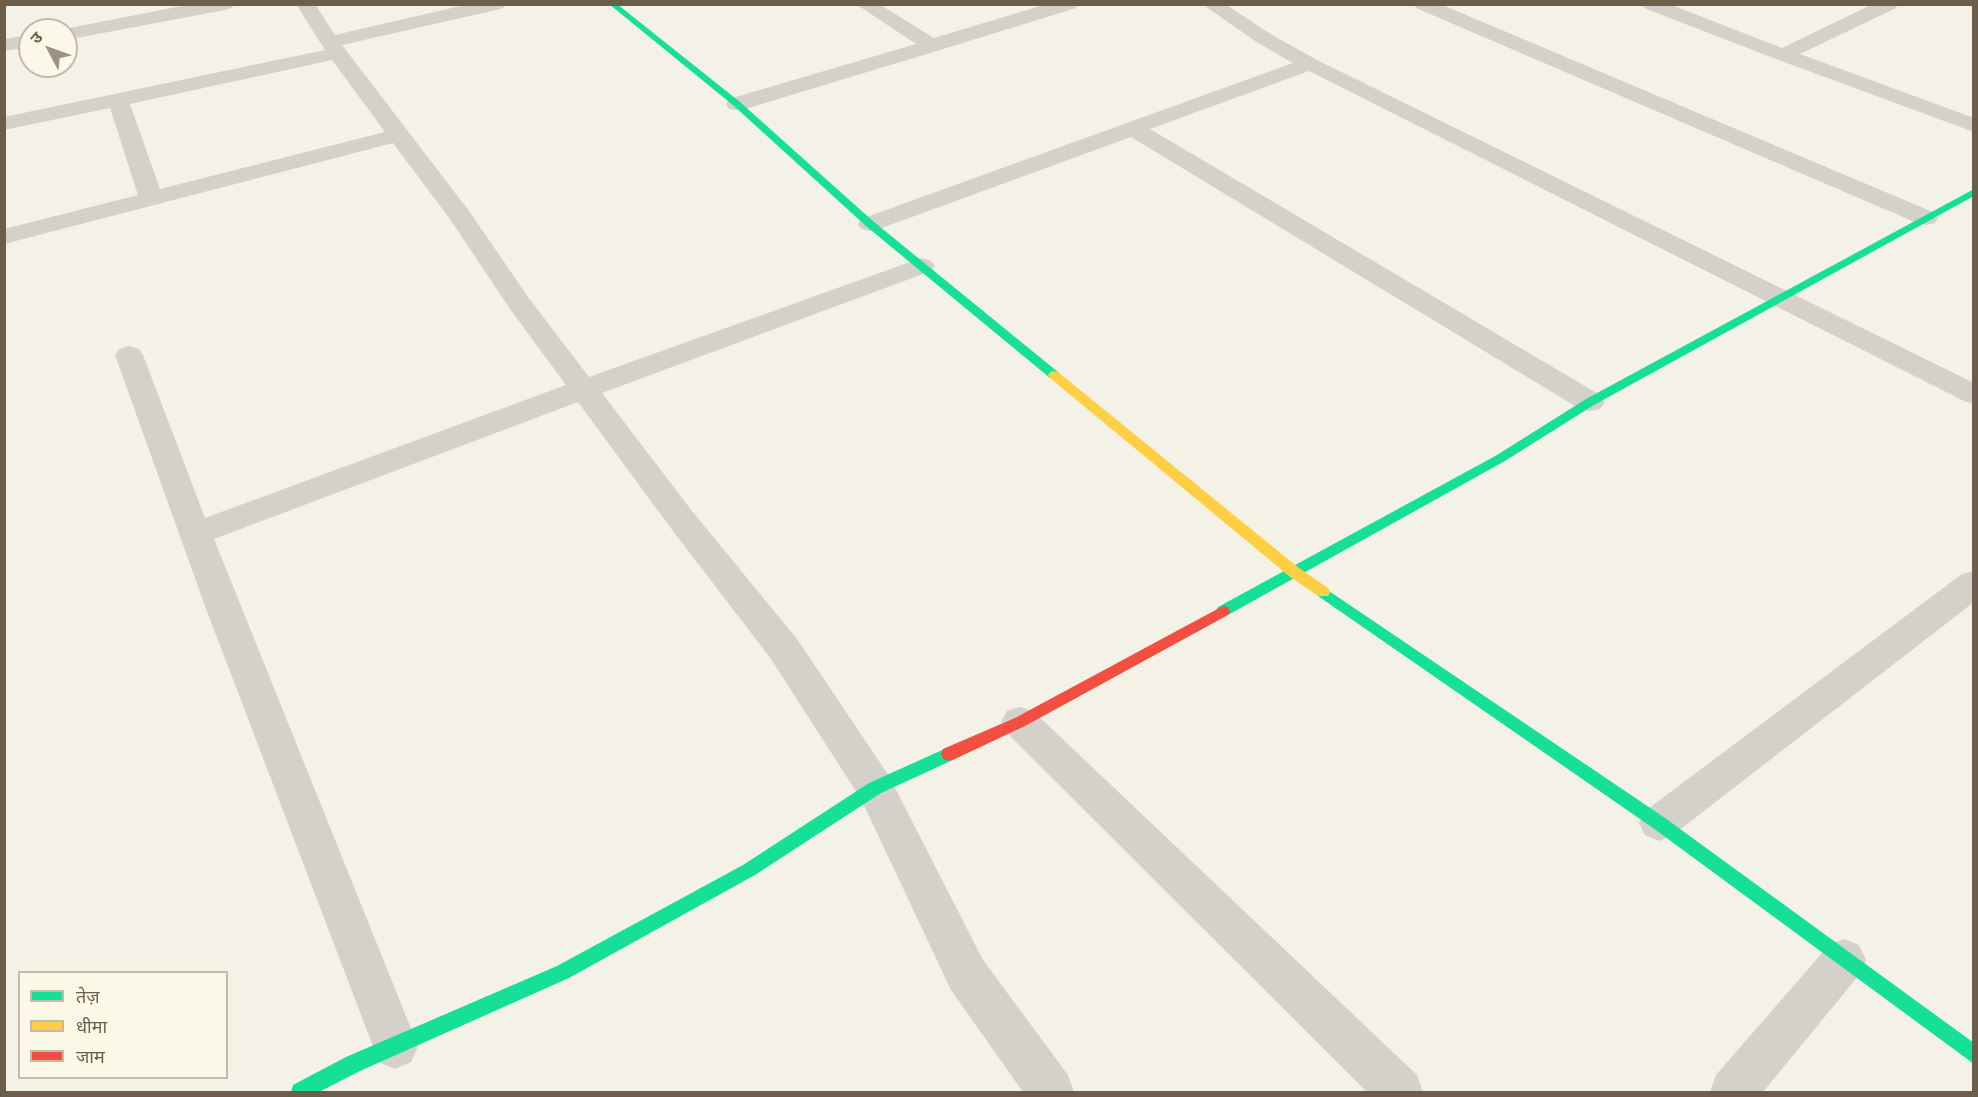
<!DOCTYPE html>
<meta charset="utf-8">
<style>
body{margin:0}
#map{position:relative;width:1978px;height:1097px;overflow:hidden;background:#f4f1e7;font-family:"Noto Sans","Noto Sans Devanagari",sans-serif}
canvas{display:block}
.frame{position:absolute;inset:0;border:6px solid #6d5e4c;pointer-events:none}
.legend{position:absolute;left:18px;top:971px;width:210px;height:108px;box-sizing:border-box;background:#fcf8e7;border:2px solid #c3baa9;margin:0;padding:8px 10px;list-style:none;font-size:18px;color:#6d5e4c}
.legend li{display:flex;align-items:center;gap:12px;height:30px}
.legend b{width:30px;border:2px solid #c3baa9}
.north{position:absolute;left:18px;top:18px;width:60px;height:60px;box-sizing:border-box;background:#fcf8e7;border:2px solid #c3baa9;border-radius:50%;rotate:311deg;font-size:16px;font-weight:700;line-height:24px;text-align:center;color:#6d5e4c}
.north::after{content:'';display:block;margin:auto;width:21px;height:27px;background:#9c9182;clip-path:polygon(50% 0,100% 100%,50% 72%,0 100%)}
</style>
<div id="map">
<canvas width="1978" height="1097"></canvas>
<div class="frame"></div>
<ul class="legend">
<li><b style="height:8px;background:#16e098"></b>तेज़</li>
<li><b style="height:8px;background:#ffcf43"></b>धीमा</li>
<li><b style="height:8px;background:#f24e42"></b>जाम</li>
</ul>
<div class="north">उ</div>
</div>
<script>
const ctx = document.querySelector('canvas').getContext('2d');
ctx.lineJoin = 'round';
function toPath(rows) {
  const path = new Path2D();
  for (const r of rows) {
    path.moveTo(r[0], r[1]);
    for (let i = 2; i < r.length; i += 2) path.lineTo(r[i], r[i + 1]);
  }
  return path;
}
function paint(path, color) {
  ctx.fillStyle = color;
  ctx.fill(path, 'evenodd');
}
const street = toPath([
 [192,4,234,4,232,8,225,10,66,40,66,30,59,30,192,4],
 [296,4,315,4,335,35,469,4,505,4,503,8,496,10,342,45,469,211,528,297,589,377,913,261,922,258,931,261,935,266,931,271,602,393,692,511,797,639,889,776,983,960,1068,1075,1074,1092,1023,1092,951,990,861,799,771,659,670,527,578,402,214,539,418,1046,411,1062,395,1069,379,1062,205,606,115,355,119,349,129,346,139,349,143,355,205,518,566,385,510,309,450,219,393,143,4,244,4,229,138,195,110,108,4,130,4,117,325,50,296,4],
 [332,60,385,132,160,189,130,104,332,60],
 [856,4,879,4,934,38,1047,4,1078,4,1076,8,940,50,745,109,737,110,729,109,726,104,729,99,916,44,856,4],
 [1202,4,1225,4,1272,35,1317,60,1974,383,1974,404,1964,401,1309,71,1150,129,1600,395,1605,402,1600,409,1590,411,1580,409,1131,137,879,229,870,231,861,229,858,224,861,219,1293,63,1258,43,1202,4],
 [1414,4,1440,4,1935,213,1938,218,1935,223,1926,225,1917,223,1416,8,1414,4],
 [1642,4,1669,4,1782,48,1873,4,1898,4,1896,8,1800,54,1974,118,1974,132,1776,59,1644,8,1642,4],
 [30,35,30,47,4,51,4,39,30,35],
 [1974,571,1974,602,1673,835,1659,841,1645,835,1639,823,1645,811,1962,574,1974,571],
 [1020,707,1033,711,1417,1075,1423,1092,1367,1092,1007,733,1001,722,1007,711,1020,707],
 [1844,939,1859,945,1866,960,1859,975,1763,1092,1710,1092,1716,1075,1829,945,1844,939]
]);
const fast = toPath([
 [609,4,617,4,740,102,874,222,1058,372,1060,375,1058,378,1050,378,866,226,734,106,609,4],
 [1974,189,1974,196,1594,405,1505,461,1228,615,1218,615,1216,611,1218,607,1497,455,1586,399,1974,189],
 [1323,587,1665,818,1974,1043,1974,1064,1653,828,1318,596,1316,592,1318,588,1323,587],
 [949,747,955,749,957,754,955,759,881,793,755,875,569,978,360,1071,319,1092,291,1092,293,1085,346,1057,557,966,743,865,869,783,949,747]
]);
const slow = toPath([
 [1054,371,1058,372,1299,568,1328,588,1330,592,1328,596,1318,596,1289,576,1050,378,1048,375,1050,372,1054,371]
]);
const jam = toPath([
 [1223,606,1228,607,1230,611,1228,615,1025,726,955,759,949,761,943,759,941,754,943,749,1015,718,1223,606]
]);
paint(street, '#d4d0ca');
paint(fast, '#16e098');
paint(slow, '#ffcf43');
paint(jam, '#f24e42');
</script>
